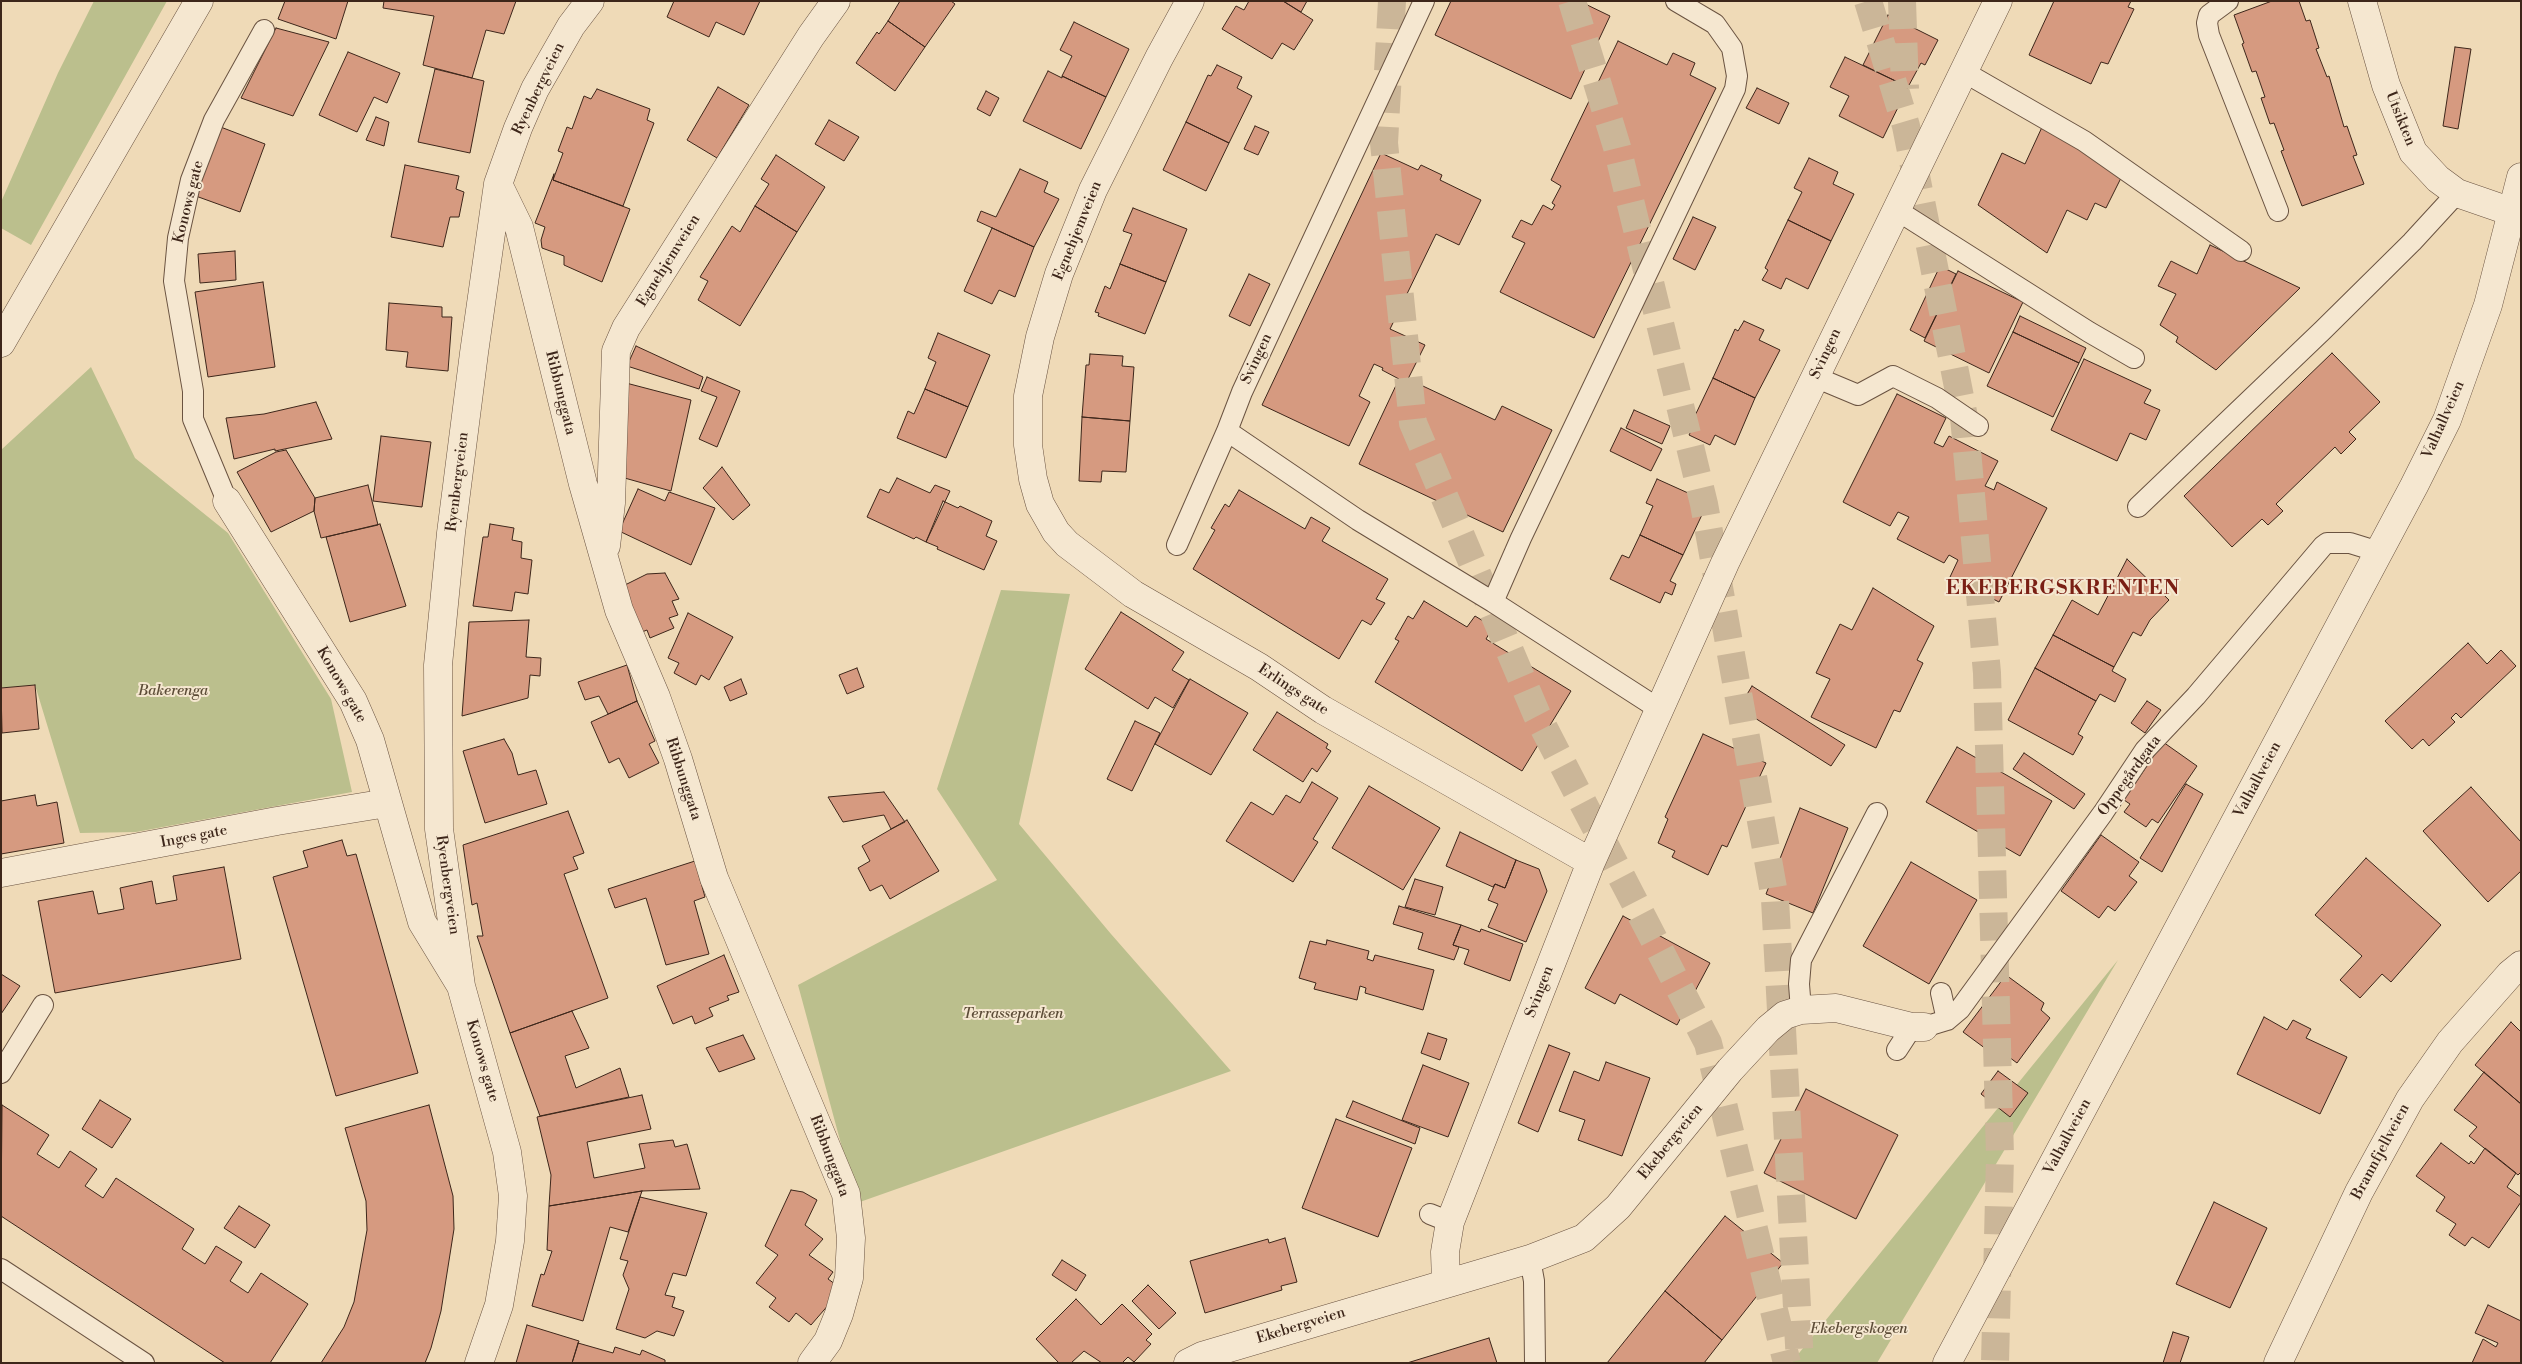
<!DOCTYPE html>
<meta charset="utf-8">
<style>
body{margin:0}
#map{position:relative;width:2522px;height:1364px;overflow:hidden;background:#efdab7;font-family:"Libre Bodoni",serif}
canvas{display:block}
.frame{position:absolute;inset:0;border:2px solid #3d261a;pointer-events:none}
</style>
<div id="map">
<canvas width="2522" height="1364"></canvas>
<div class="frame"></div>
</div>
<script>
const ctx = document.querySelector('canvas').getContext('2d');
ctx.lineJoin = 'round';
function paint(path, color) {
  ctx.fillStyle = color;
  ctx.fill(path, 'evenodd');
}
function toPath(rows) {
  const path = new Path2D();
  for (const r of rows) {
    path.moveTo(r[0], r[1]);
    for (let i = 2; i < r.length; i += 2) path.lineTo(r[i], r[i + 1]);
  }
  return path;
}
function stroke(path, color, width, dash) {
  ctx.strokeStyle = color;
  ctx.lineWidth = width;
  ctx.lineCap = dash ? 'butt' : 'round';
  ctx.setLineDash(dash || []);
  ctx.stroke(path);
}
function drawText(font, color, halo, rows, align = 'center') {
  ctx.font = font + ' "Libre Bodoni",serif';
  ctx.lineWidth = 4;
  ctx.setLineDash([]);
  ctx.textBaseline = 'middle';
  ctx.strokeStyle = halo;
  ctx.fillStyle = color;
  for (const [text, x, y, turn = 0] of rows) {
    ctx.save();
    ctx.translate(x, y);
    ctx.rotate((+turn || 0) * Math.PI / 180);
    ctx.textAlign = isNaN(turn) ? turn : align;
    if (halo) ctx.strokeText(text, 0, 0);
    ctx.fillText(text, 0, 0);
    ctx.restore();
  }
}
const green = toPath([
 [94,1,167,1,31,245,1,228,1,202,58,73],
 [91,367,135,458,228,533,331,699,352,792,136,832,80,833,35,685,1,688,1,450],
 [1001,590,1070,594,1019,824,1111,934,1231,1071,857,1203,798,985,997,880,937,789],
 [2118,960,1877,1363,1791,1363]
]);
const building = toPath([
 [285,1,348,1,336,39,278,19,285,1],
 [384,1,516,1,504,34,486,30,472,78,423,65,434,16,383,8,384,1],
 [674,1,760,1,744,35,716,22,709,37,667,17,674,1],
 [900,1,951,1,955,4,925,47,888,21,900,1],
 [1249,1,1283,1,1313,20,1294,50,1282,43,1272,59,1222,29,1236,6,1244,10,1249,1],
 [1283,1,1307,1,1301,12,1283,1],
 [1451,1,1579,1,1610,16,1571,99,1435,35,1451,1],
 [2054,1,2131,1,2128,7,2134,9,2108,64,2101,62,2091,84,2029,55,2054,1],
 [2272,1,2299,1,2306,21,2310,20,2319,48,2316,49,2327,77,2329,76,2344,127,2347,126,2357,155,2353,156,2364,184,2302,206,2281,151,2284,150,2274,123,2270,124,2261,98,2265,97,2256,71,2252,72,2242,44,2244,43,2234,15,2272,1],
 [1888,15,1938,40,1925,65,1921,63,1908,87,1863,65,1888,15],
 [888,21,925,47,895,91,856,63,877,32,879,34,888,21],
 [1074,22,1129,49,1106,97,1062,76,1072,56,1060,50,1074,22],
 [276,28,329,42,293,116,241,98,276,28],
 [1618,41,1667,65,1673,53,1695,63,1690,75,1716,88,1594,338,1500,292,1525,243,1512,237,1521,220,1532,225,1543,205,1552,210,1555,205,1552,203,1561,186,1551,180,1618,41],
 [2455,47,2471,49,2458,129,2443,126,2455,47],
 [348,52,400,73,387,103,374,97,357,132,319,115,348,52],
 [1845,57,1908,87,1883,138,1839,116,1849,96,1830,87,1845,57],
 [1217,65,1242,77,1237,88,1252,96,1229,143,1186,122,1208,75,1211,76,1217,65],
 [435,69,484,81,470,153,418,142,435,69],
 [1048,71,1062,78,1062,76,1106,97,1081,149,1023,121,1048,71],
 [718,87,749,105,717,158,687,140,718,87],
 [1757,88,1789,103,1779,124,1746,108,1757,88],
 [597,89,650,109,647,120,654,123,623,206,553,180,563,153,558,151,567,127,572,129,584,96,591,99,597,89],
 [986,91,999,98,990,116,977,109,986,91],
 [376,117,389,122,384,146,366,140,376,117],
 [829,120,859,137,844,161,815,144,829,120],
 [1186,122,1229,143,1206,191,1163,170,1186,122],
 [2043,125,2121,178,2106,208,2095,203,2087,220,2067,210,2047,253,1978,205,2002,153,2025,164,2043,125],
 [218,126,265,144,240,212,193,195,218,126],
 [1255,126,1269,132,1258,155,1244,149,1255,126],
 [1381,153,1418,170,1421,165,1442,175,1440,180,1481,200,1459,245,1436,234,1390,329,1425,345,1408,379,1495,420,1502,406,1552,430,1503,532,1359,464,1399,379,1382,370,1383,368,1374,364,1359,396,1370,402,1349,446,1262,405,1381,153],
 [776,155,825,187,797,232,755,206,769,184,761,179,776,155],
 [1809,158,1838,172,1833,184,1854,194,1831,241,1788,220,1802,192,1794,188,1809,158],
 [405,165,459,176,456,189,464,192,459,217,450,217,443,247,391,237,405,165],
 [1020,169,1048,182,1044,192,1059,199,1034,247,977,221,981,211,996,217,1020,169],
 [554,174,553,180,630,209,602,282,564,265,564,256,542,248,541,240,545,227,535,223,554,174],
 [755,206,797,232,740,326,698,300,708,281,700,277,732,226,740,232,755,206],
 [1133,208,1187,229,1166,282,1120,264,1132,234,1123,231,1133,208],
 [1693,217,1716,227,1695,270,1673,259,1693,217],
 [1788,220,1831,241,1808,289,1786,278,1781,289,1762,280,1768,270,1765,268,1788,220],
 [992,228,1034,247,1015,297,999,290,992,304,964,291,992,228],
 [2210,245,2300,288,2216,370,2176,342,2178,337,2160,325,2176,294,2158,286,2171,261,2197,274,2210,245],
 [235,251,236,280,200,283,198,254,235,251],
 [1120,264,1166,282,1145,334,1098,316,1099,313,1095,312,1105,286,1110,289,1120,264],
 [1940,266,1956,274,1925,338,1910,330,1940,266],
 [1958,271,2023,302,1989,373,1924,341,1958,271],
 [1249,274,1270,284,1250,326,1229,316,1249,274],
 [263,282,275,367,208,377,195,292,263,282],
 [389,303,442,307,442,317,452,317,448,371,406,367,408,352,386,350,389,303],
 [2020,316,2086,348,2079,363,2013,332,2020,316],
 [1744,321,1764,330,1759,340,1780,350,1755,398,1713,378,1735,329,1738,331,1744,321],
 [2013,332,2079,363,2053,417,1987,386,2013,332],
 [938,333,990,355,968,407,925,389,936,362,928,358,938,333],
 [636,346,703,377,699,389,627,366,636,346],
 [2332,353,2380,402,2349,432,2356,439,2341,454,2335,447,2276,504,2283,511,2268,525,2262,519,2232,547,2184,496,2332,353],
 [1090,354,1123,356,1122,366,1134,367,1130,421,1082,417,1086,365,1089,365,1090,354],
 [2084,359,2151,390,2144,403,2160,410,2146,440,2130,433,2117,461,2051,430,2084,359],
 [707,377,740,391,717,447,699,439,717,397,701,391,707,377],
 [1713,378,1755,398,1735,445,1715,435,1710,445,1689,435,1694,425,1691,424,1713,378],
 [626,383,691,400,671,491,621,477,626,383],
 [925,389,968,407,946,458,897,438,908,411,914,414,925,389],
 [1897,394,1946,418,1934,443,1943,447,1949,436,1998,461,1985,486,1994,490,1997,482,2047,508,1999,602,1950,577,1958,560,1949,555,1944,563,1897,539,1909,517,1898,512,1890,526,1843,502,1897,394],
 [316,402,332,439,275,451,275,449,234,459,226,418,264,414,316,402],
 [1634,410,1670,426,1662,444,1626,428,1634,410],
 [1082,417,1130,421,1126,472,1102,471,1101,482,1079,481,1082,417],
 [1621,428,1662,449,1651,471,1610,451,1621,428],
 [381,436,431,442,422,507,373,501,381,436],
 [286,450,315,498,314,511,271,532,237,472,276,452,286,450],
 [722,467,750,505,733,520,703,488,722,467],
 [897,478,930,493,935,485,950,491,926,542,916,537,914,539,867,517,880,489,889,493,897,478],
 [1657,479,1708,502,1683,555,1640,535,1653,506,1646,503,1657,479],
 [368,485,378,525,321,538,314,511,315,498,368,485],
 [638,489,665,501,669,492,715,508,691,565,619,531,638,489],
 [1239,490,1305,529,1311,517,1330,528,1322,541,1388,579,1376,599,1385,603,1371,625,1362,620,1339,659,1193,569,1215,530,1211,528,1225,504,1229,507,1239,490],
 [943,501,958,508,960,506,992,521,986,536,997,541,984,570,937,549,938,547,926,542,943,501],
 [380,524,406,606,350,622,326,537,380,524],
 [490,524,514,528,512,540,522,542,521,558,532,560,528,594,515,592,512,611,473,606,483,537,488,537,490,524],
 [1640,535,1683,555,1670,581,1676,584,1672,595,1665,592,1660,603,1610,579,1622,555,1629,558,1640,535],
 [2127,559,2169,600,2150,620,2141,636,2133,632,2114,667,2053,635,2072,600,2098,615,2127,559],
 [665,573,679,599,672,601,678,615,669,618,674,628,650,638,647,630,642,632,621,587,647,574,665,573],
 [1873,588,1934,626,1917,660,1923,663,1900,712,1894,710,1876,748,1811,717,1830,679,1816,673,1840,624,1852,630,1873,588],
 [1424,601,1467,627,1475,616,1493,627,1486,639,1571,691,1522,771,1375,682,1399,641,1395,639,1408,616,1413,619,1424,601],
 [1121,612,1184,652,1172,670,1189,680,1173,708,1155,697,1148,709,1085,669,1121,612],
 [688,613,733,637,709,680,701,675,696,685,674,673,679,663,668,658,688,613],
 [529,620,526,657,541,658,540,676,530,675,528,698,462,716,469,622,529,620],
 [2053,635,2114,667,2112,671,2126,679,2115,702,2100,694,2096,701,2035,668,2053,635],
 [2468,643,2487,664,2501,650,2516,666,2461,718,2456,713,2451,718,2455,722,2429,746,2423,739,2412,749,2385,721,2468,643],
 [627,665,637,701,608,714,599,696,585,700,578,682,627,665],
 [857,668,864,687,847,694,839,675,857,668],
 [2035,668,2096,701,2078,734,2083,737,2073,755,2008,720,2035,668],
 [741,679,747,694,730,701,724,687,741,679],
 [1190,679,1248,713,1211,775,1155,744,1190,679],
 [35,685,39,729,2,733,1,688,35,685],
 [1752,686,1845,745,1831,766,1739,708,1752,686],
 [637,701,655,741,649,744,659,763,629,778,619,758,609,763,591,722,637,701],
 [2147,701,2161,710,2145,733,2131,723,2147,701],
 [1277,712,1328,744,1326,748,1331,751,1317,772,1312,768,1303,782,1253,750,1277,712],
 [1135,721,1160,733,1132,791,1107,779,1135,721],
 [1703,734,1766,763,1727,847,1722,845,1708,875,1672,857,1675,851,1658,843,1668,819,1665,817,1703,734],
 [504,739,512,753,518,775,536,770,547,804,485,823,463,751,504,739],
 [2163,742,2197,766,2158,823,2152,819,2146,827,2124,812,2130,804,2124,800,2163,742],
 [1957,747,2052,801,2020,856,1926,802,1957,747],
 [2024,753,2085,794,2074,809,2013,769,2024,753],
 [1312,782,1338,798,1313,839,1318,842,1293,882,1226,841,1251,802,1273,815,1286,795,1300,803,1312,782],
 [2186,784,2203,794,2162,872,2140,858,2186,784],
 [1369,786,1440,828,1403,890,1332,848,1369,786],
 [2471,787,2521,842,2521,871,2488,902,2423,831,2471,787],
 [884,792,905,822,891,829,884,815,843,822,828,797,884,792],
 [35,795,37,806,57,802,64,843,1,854,1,801,35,795],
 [1800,808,1848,828,1813,913,1766,894,1800,808],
 [568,811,584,853,573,857,578,869,564,874,608,998,510,1033,477,936,483,936,477,903,472,905,463,845,568,811],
 [907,820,939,871,890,899,882,885,870,891,858,868,870,861,862,846,907,820],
 [1460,832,1516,860,1505,888,1495,884,1493,887,1446,866,1460,832],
 [2101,835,2139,862,2129,876,2137,882,2115,911,2108,906,2099,918,2061,891,2101,835],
 [342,840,347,856,356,854,418,1073,336,1096,273,877,308,867,303,851,342,840],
 [2366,858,2441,925,2391,982,2382,974,2360,998,2340,980,2362,956,2315,915,2366,858],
 [1516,860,1539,869,1547,891,1526,942,1488,927,1498,904,1488,900,1495,884,1505,888,1516,860],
 [695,861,705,897,694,901,709,954,666,965,646,898,615,908,608,889,695,861],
 [1911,862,1977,900,1929,984,1863,946,1911,862],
 [224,867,241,959,55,993,38,901,93,891,98,914,124,909,120,888,152,881,156,904,177,900,173,876,224,867],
 [1415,879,1443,887,1435,915,1405,907,1415,879],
 [1399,906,1461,925,1453,945,1459,947,1454,960,1418,949,1423,933,1393,924,1399,906],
 [1623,916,1710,963,1677,1025,1620,994,1615,1004,1585,988,1623,916],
 [1461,925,1480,932,1481,929,1523,944,1510,981,1464,964,1469,950,1453,945,1461,925],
 [1327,940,1369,951,1367,959,1373,961,1375,955,1434,970,1423,1010,1365,993,1366,988,1360,986,1357,1000,1314,989,1316,983,1299,978,1310,941,1326,945,1327,940],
 [724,955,739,992,727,996,729,1000,709,1008,713,1016,695,1024,692,1016,673,1024,657,986,724,955],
 [1,974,20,986,1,1014,1,974],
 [2006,975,2044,1003,2041,1010,2050,1018,2017,1063,2005,1054,2001,1060,1963,1032,2006,975],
 [572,1011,589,1048,565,1056,576,1088,620,1068,629,1097,540,1116,510,1033,572,1011],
 [2264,1017,2287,1030,2293,1020,2311,1029,2306,1038,2347,1057,2320,1114,2237,1074,2264,1017],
 [2511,1022,2521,1032,2521,1104,2475,1065,2511,1022],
 [1428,1033,1447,1039,1440,1060,1421,1053,1428,1033],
 [743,1035,755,1059,719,1072,706,1048,743,1035],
 [1549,1045,1570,1053,1538,1132,1518,1123,1549,1045],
 [1606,1062,1650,1078,1622,1156,1578,1140,1585,1120,1559,1111,1574,1071,1599,1081,1606,1062],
 [1423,1065,1469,1083,1448,1137,1402,1120,1423,1065],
 [1998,1071,2028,1093,2010,1117,1981,1094,1998,1071],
 [2484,1072,2521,1104,2521,1172,2518,1175,2469,1136,2477,1127,2454,1110,2484,1072],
 [1806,1089,1898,1135,1856,1219,1764,1173,1806,1089],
 [642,1095,651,1129,587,1142,594,1178,645,1168,639,1144,673,1140,675,1147,687,1144,700,1189,642,1191,549,1206,551,1175,537,1117,642,1095],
 [100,1100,131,1119,112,1148,82,1129,100,1100],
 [1353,1101,1420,1128,1415,1144,1346,1117,1353,1101],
 [2,1105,49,1135,37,1154,59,1168,70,1151,97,1169,85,1186,103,1198,116,1178,194,1229,182,1249,205,1264,216,1246,242,1262,230,1281,248,1293,261,1273,308,1304,270,1363,225,1363,1,1216,2,1105],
 [429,1105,453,1196,454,1229,441,1311,431,1348,425,1363,321,1363,344,1327,354,1302,367,1230,366,1201,345,1128,429,1105],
 [1336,1119,1412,1148,1378,1237,1302,1208,1336,1119],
 [2441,1143,2469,1164,2471,1161,2474,1164,2485,1148,2516,1173,2507,1187,2521,1197,2521,1202,2489,1248,2472,1237,2465,1246,2449,1235,2456,1224,2436,1211,2445,1197,2416,1176,2441,1143],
 [791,1190,803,1192,817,1200,805,1225,823,1239,809,1255,833,1272,828,1279,835,1284,837,1295,811,1325,796,1313,789,1322,769,1307,776,1298,756,1283,778,1255,765,1246,791,1190],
 [642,1191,628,1232,610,1227,583,1321,532,1306,541,1274,544,1275,552,1251,547,1250,549,1206,642,1191],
 [640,1197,707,1213,686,1276,673,1273,665,1295,675,1297,672,1307,684,1311,674,1336,657,1331,645,1338,616,1329,629,1289,623,1275,628,1261,620,1259,640,1197],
 [2214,1202,2267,1228,2230,1308,2176,1284,2214,1202],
 [239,1206,270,1225,255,1248,224,1228,239,1206],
 [1725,1216,1783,1263,1722,1340,1665,1291,1725,1216],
 [1285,1238,1297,1282,1281,1286,1282,1290,1205,1313,1190,1261,1268,1239,1269,1243,1285,1238],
 [1062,1260,1086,1275,1076,1291,1052,1275,1062,1260],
 [1148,1285,1176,1313,1159,1329,1132,1301,1148,1285],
 [1665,1291,1722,1340,1704,1363,1607,1363,1665,1291],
 [1076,1299,1101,1325,1122,1304,1152,1334,1146,1340,1151,1344,1134,1362,1128,1357,1122,1363,1102,1363,1084,1351,1071,1363,1059,1363,1036,1339,1076,1299],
 [2488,1305,2521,1321,2521,1363,2472,1363,2483,1339,2496,1347,2498,1343,2475,1333,2488,1305],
 [527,1325,579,1341,572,1363,516,1363,527,1325],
 [2173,1332,2189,1337,2180,1363,2163,1363,2173,1332],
 [1489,1338,1497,1363,1407,1363,1489,1338],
 [578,1343,613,1353,615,1347,640,1355,642,1350,665,1360,665,1363,572,1363,578,1343]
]);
const trunkTunnel = toPath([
 [1392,1,1384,143,1413,423,1537,715,1708,1043,1787,1363],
 [1572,1,1617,147,1704,504,1775,899,1800,1363],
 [1868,1,1906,126,1964,417,1987,673,2000,1156,1995,1363],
 [1902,1,1905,89]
]);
const service = toPath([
 [1424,1,1242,392,1227,431,1358,520,1493,602,1659,709],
 [2228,1,2209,15,2207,23,2209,35,2278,211],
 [1964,72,2084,141,2241,251],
 [1895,209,2089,332,2134,358],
 [1815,377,1858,395,1893,376,1937,398,1978,426],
 [227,501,193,419,193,391,174,281,178,238,191,180,214,120,264,30],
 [2138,507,2323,330,2412,242,2457,193],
 [1177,545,1227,431],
 [1493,602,1521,538,1735,89,1737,76,1732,48,1715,24,1676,1],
 [1941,993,1947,1020],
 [1801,1010,1799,984,1801,960,1877,813],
 [1924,1027,1947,1020,1960,1009,2103,813,2145,750,2196,696,2323,546,2327,543,2350,543,2379,552],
 [1897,1050,1912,1027],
 [1,1073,43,1005],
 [1430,1214,1450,1222],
 [1530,1259,1534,1281,1535,1363],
 [1,1269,144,1363]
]);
const minor = toPath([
 [1190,1,1159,58,1093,190,1059,274,1040,337,1028,396,1028,445,1033,479,1040,504,1056,532,1067,544,1133,594,1259,667,1323,710,1591,862],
 [2362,1,2386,85,2413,152,2438,179,2457,193,2512,212],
 [498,184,519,227,583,484,619,610,656,697,678,759,714,878,846,1194,851,1238,849,1278,839,1314,828,1341,812,1363],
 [227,501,353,701,370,740,422,922,461,986,507,1152,513,1196,510,1241,499,1305,479,1363],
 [606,546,611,503,616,351,626,328,811,36,836,1],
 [1,873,277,821,387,803],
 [461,986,439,829,438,665,451,533,474,353,498,184,518,128,535,89,571,26,590,1],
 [1446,1283,1445,1252,1450,1222,1591,862,1725,563,1998,1],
 [1188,1363,1202,1356,1530,1259,1584,1238,1618,1207,1730,1070,1768,1029,1785,1015,1801,1010,1836,1008,1912,1027,1924,1027],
 [2278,1363,2359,1192,2410,1099,2450,1042,2510,974,2521,965]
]);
const tertiary = toPath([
 [1,343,199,1],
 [1947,1363,2414,486,2447,420,2488,305,2521,177]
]);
const streetNames = [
 ["Ryenbergveien",539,89,-64],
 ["Utsikten",2400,119,68],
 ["Konows gate",189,202,-76],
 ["Egnehjemveien",1078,231,-68],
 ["Egnehjemveien",669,261,-58],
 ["Svingen",1826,354,-65],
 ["Svingen",1257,359,-65],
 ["Ribbunggata",560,393,76],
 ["Valhallveien",2444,420,-66],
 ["Ryenbergveien",458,482,-83],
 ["Konows gate",341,685,60],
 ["Erlings gate",1293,690,33],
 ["Oppegårdgata",2130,776,-54],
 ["Ribbunggata",683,779,72],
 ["Valhallveien",2258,780,-62],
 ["Inges gate",194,837,-11],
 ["Ryenbergveien",447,885,82],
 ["Svingen",1540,992,-69],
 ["Konows gate",482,1061,74],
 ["Valhallveien",2068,1137,-62],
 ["Ekebergveien",1671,1142,-51],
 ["Brannfjellveien",2381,1152,-62],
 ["Ribbunggata",829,1156,69],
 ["Ekebergveien",1301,1326,-17]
];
const parkNames = [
 ["Bakerenga",173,691],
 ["Terrasseparken",1013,1014],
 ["Ekebergskogen",1859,1329]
];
const districtNames = [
 ["EKEBERGSKRENTEN",2063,589]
];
paint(green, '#bbbf8d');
paint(building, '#d69a80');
stroke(building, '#3d261a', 1);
stroke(trunkTunnel, '#cbb698', 28, [28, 14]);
stroke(service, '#6a5341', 22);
stroke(minor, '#6a5341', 29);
stroke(tertiary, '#6a5341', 29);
stroke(service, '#f5e7d0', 20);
stroke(minor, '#f5e7d0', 28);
stroke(tertiary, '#f5e7d0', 28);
drawText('15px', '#3d261a', '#f5e7d0', streetNames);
drawText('italic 15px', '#5c4c37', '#f5e7d0', parkNames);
ctx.letterSpacing = '1px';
drawText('bold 20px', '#7a1f14', '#f5e7d0', districtNames);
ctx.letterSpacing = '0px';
</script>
